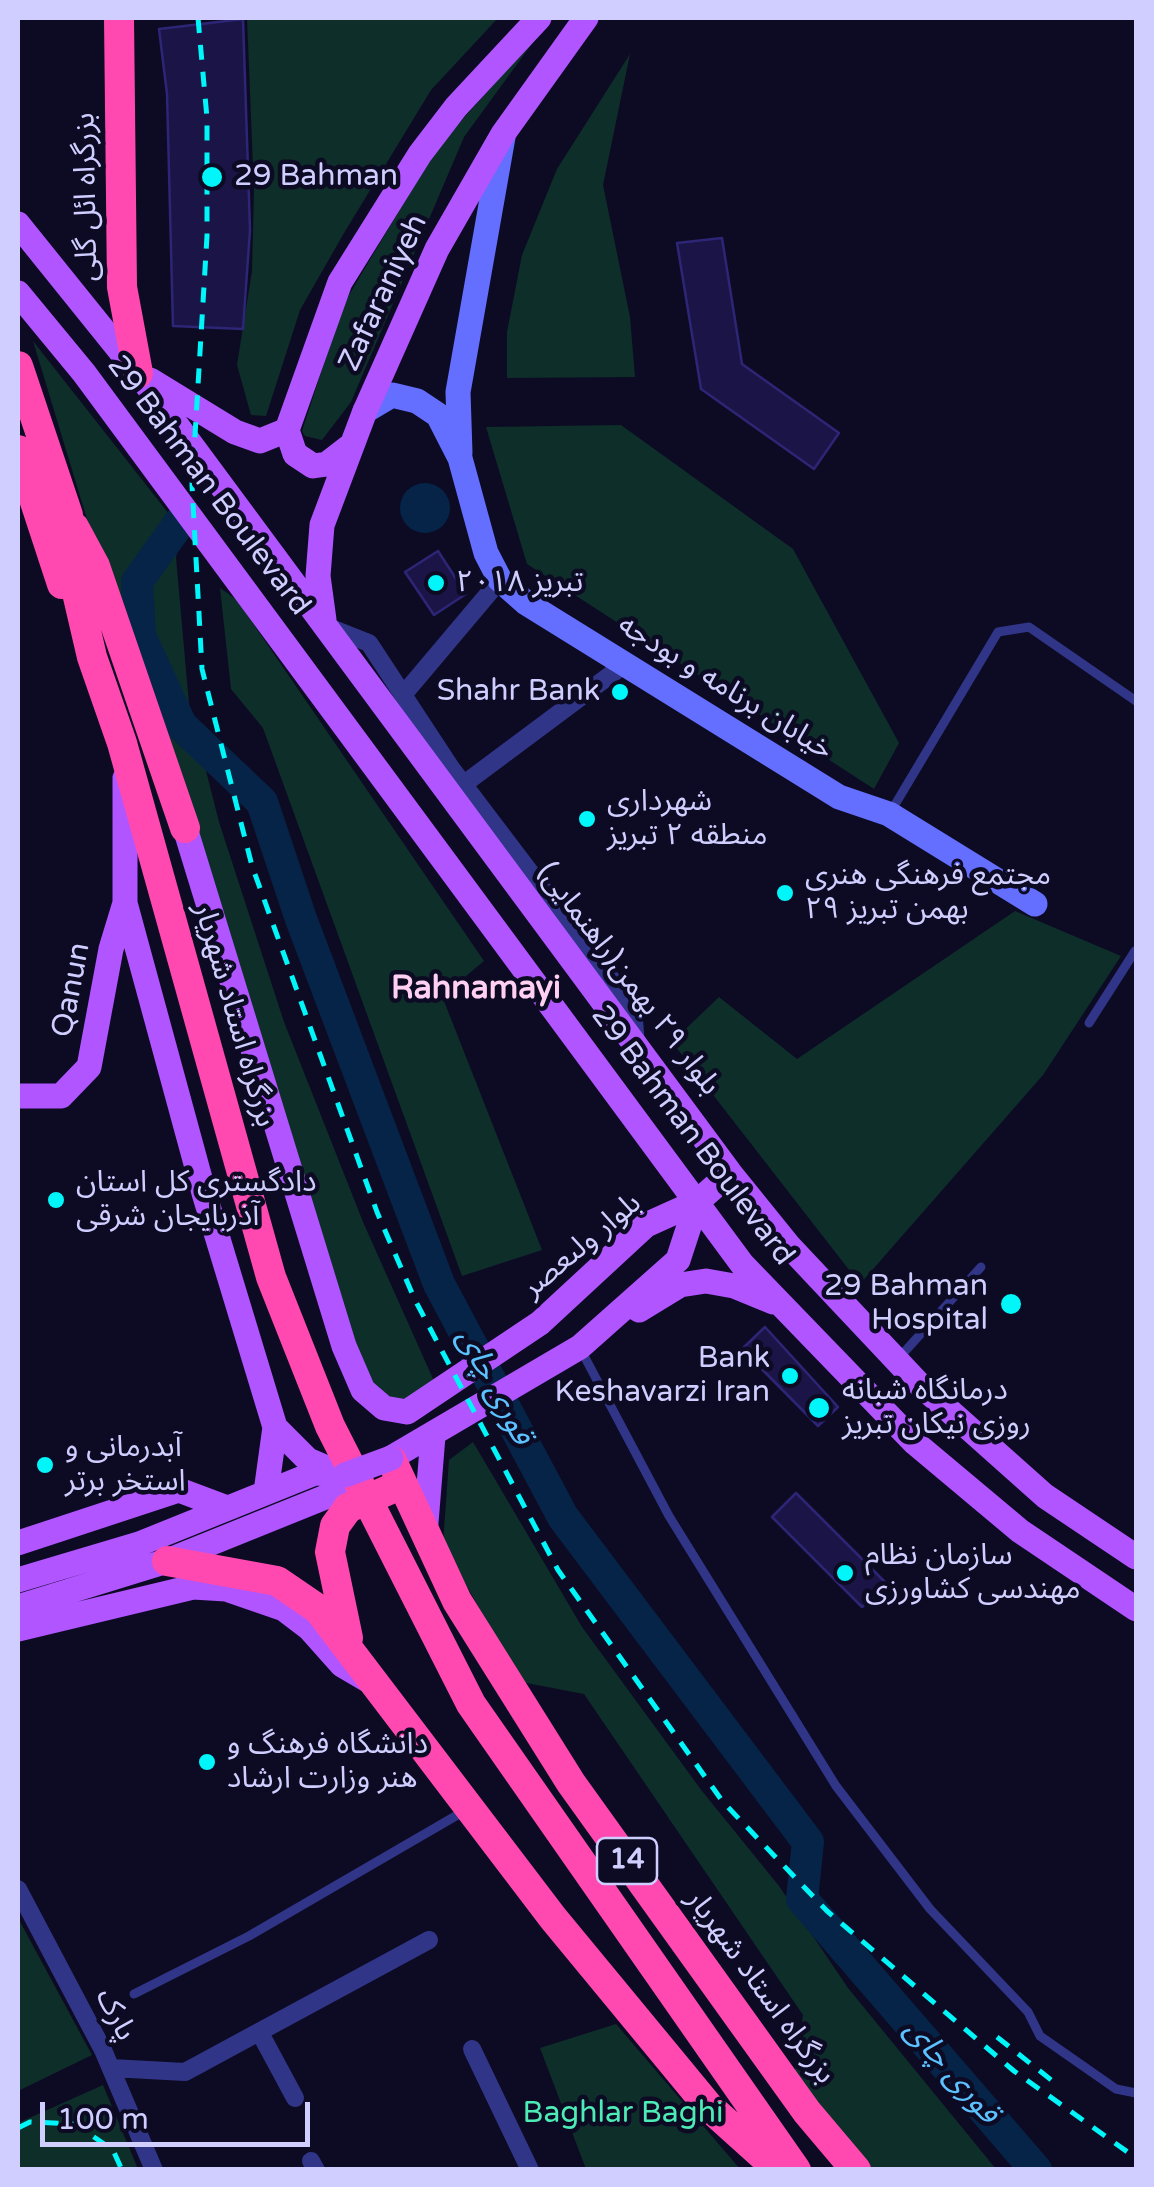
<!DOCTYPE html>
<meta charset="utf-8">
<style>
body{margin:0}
#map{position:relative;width:1154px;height:2187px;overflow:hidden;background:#0d0b24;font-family:"Varela Round",sans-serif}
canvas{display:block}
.frame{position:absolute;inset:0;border:20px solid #cfceff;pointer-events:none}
.scale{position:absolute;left:40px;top:2102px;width:270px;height:45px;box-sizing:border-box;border:5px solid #cfceff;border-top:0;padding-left:12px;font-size:30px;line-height:35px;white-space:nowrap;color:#cfceff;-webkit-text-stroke:8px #0d0b24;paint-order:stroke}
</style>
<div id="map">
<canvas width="1154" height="2187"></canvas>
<div class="frame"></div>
<div class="scale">100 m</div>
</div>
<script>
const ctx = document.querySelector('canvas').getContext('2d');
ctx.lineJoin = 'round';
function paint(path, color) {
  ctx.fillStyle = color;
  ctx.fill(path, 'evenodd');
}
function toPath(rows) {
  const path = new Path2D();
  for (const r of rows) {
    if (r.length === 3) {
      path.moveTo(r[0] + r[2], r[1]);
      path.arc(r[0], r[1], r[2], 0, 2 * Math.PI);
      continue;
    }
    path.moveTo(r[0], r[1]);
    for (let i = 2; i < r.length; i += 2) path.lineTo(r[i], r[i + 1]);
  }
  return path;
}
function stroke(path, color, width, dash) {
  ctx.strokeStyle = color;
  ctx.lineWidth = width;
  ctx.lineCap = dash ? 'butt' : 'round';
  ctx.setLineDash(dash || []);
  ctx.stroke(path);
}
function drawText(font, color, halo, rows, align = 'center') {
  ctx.font = font + ' "Varela Round","Noto Sans Arabic",sans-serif';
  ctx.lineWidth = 9;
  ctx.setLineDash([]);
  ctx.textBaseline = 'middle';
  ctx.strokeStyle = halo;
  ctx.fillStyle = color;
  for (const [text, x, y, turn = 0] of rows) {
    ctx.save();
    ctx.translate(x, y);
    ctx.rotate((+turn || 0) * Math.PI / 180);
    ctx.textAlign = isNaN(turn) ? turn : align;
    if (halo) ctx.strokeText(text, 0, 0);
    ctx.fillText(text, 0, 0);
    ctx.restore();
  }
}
const green = toPath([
 [247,18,498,18,431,90,344,233,300,310,266,416,251,415,237,365,252,271,254,191],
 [539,34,464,137,351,402,322,440,305,436,302,431,343,305,436,149],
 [630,54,603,185,630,317,635,377,507,378,507,332,522,255,557,169],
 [33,341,180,528,176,558,189,704,219,822,284,1022,363,1222,438,1390,410,1403,391,1400,373,1387,358,1358,106,582],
 [621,425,793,549,899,743,874,789,527,564,486,427],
 [220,588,237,600,484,961,442,996,542,1250,462,1276,263,728,231,689],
 [1015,911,1121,956,1043,1075,860,1284,672,1042,719,997,797,1059],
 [473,1442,582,1627,702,1791,779,1886,848,1988,996,2169,871,2169,794,2076,803,2015,584,1694,521,1682,443,1544,449,1460],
 [18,1918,92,2055,18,2091],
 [616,2024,740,2169,586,2169,540,2048],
 [103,2085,138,2169,18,2169,18,2123]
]);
const water = toPath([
 [425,508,25]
]);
const river = toPath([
 [180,522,137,582,140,636,181,725,262,802,301,919,439,1284,563,1517,808,1842,802,1899,1036,2170]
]);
const building = toPath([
 [243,19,250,230,243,329,173,326,167,94,159,29,243,19],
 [722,238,742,364,839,433,814,469,701,389,677,243,722,238],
 [438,551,466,594,434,615,405,572,438,551],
 [765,1327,838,1407,818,1426,742,1349,765,1327],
 [796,1493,886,1583,862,1607,772,1517,796,1493]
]);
const lane = toPath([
 [890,813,998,632,1029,627,1136,701],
 [1089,1023,1135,951],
 [581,1350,669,1516,836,1786,930,1909,1028,2012,1040,2036,1116,2089,1136,2093],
 [898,1359,981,1267],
 [134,1994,249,1936,466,1810]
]);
const street = toPath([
 [326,626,369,643,451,768,633,1008,636,1045],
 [403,695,500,580],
 [464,784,625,664],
 [18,1889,103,2050,154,2170],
 [260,2033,295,2098],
 [472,2049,530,2170],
 [111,2068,185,2072,429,1940],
 [311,2161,316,2170]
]);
const secondary = toPath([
 [365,411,392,395,417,401,438,415,460,458,486,553,500,580,526,603,839,797,889,814,1035,904],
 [460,453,458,392,503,137]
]);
const primary = toPath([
 [18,224,138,373,730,1173,789,1246,917,1382,1045,1496,1136,1557],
 [18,293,84,373,742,1264,915,1443,1020,1531,1136,1609],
 [150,380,235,432,260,441,287,430,340,282,420,154,456,107,539,18],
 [287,430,295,454,313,466,327,464,349,447],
 [324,620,318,576,322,525,365,411,437,249,503,134,586,18],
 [125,778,125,903,204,1193,275,1427,266,1492],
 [185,828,344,1346,363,1390,384,1408,407,1412,540,1323,646,1225,697,1202,730,1173],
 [18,1096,61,1096,89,1067,111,949,125,903],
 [639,1310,680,1285,706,1281,734,1286,773,1302],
 [275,1427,308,1460,336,1472],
 [391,1458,580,1347,678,1260,697,1202],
 [425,1535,433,1436],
 [18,1543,179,1490,227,1508],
 [18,1580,139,1544,315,1473,345,1475],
 [18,1607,167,1561,328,1496,345,1475],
 [18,1629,193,1587,226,1589,284,1609,309,1628,342,1665,371,1682]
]);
const highway = toPath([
 [119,18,122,287,138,373],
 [18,366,68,515,72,571,92,657,122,743,271,1277,330,1426,471,1704,796,2170],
 [18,450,62,584],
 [74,527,95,566,185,828],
 [392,1461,457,1601,571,1783,807,2112,856,2170],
 [348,1508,335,1526,330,1552,348,1638],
 [167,1561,277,1581,318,1609,553,1918,709,2107,779,2170]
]);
const rail = toPath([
 [198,18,207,118,207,236,192,485,202,669,252,866,377,1212,415,1300,558,1570,723,1802,827,1911,1014,2071,1136,2158],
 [997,2037,1055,2083],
 [18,2128,30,2122,75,2124,113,2150,122,2170]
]);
const primaryBridge = toPath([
 [345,1475,391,1458]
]);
const highwayBridge = toPath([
 [348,1508,402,1484]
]);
const markers = [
 [212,177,12,"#00f6f9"],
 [436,583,10,"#00f6f9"],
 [620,692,10,"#00f6f9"],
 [587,819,10,"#00f6f9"],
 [785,893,10,"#00f6f9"],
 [56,1200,10,"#00f6f9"],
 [1011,1304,12,"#00f6f9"],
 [790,1376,10,"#00f6f9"],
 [819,1408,12,"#00f6f9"],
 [45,1465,10,"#00f6f9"],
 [845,1573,10,"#00f6f9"],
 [207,1762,10,"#00f6f9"]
];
const shields = [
 [627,1861,60]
];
const shieldNames = [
 ["14",627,1861]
];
const poiNames = [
 ["29 Bahman",234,177],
 ["تبریز ۲۰۱۸",456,583],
 ["Shahr Bank",600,692,"right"],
 ["شهرداری",607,802],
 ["منطقه ۲ تبریز",607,836],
 ["مجتمع فرهنگی هنری",805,876],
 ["۲۹ بهمن تبریز",805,910],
 ["دادگستری کل استان",76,1183],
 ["آذربایجان شرقی",76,1217],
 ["29 Bahman",988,1287,"right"],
 ["Hospital",988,1321,"right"],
 ["Bank",770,1359,"right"],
 ["Keshavarzi Iran",770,1393,"right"],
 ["درمانگاه شبانه",842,1391],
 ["روزی نیکان تبریز",842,1425],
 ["آبدرمانی و",65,1448],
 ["استخر برتر",65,1482],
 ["سازمان نظام",865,1556],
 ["مهندسی کشاورزی",865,1590],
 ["دانشگاه فرهنگ و",227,1745],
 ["هنر وزارت ارشاد",227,1779]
];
const streetNames = [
 ["بزرگراه ائل گلی",87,197,-91],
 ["Zafaraniyeh",384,293,-65],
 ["29 Bahman Boulevard",208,486,53],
 ["خیابان برنامه و بودجه",725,688,32],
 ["بلوار ٢٩ بهمن(راهنمایی)",628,979,53],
 ["Qanun",72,990,-79],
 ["بزرگراه استاد شهریار",234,1015,74],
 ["29 Bahman Boulevard",692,1136,53],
 ["بلوار ولىعصر",582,1246,-40],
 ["بزرگراه استاد شهریار",760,1987,54],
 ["پارک",115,2015,63]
];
const parkNames = [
 ["Baghlar Baghi",623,2114]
];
const neighbourhoodNames = [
 ["Rahnamayi",476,990]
];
const waterNames = [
 ["قوری چای",494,1387,62],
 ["قوری چای",951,2072,49]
];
paint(green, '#0e2e2a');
paint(water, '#062448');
stroke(river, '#062448', 32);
paint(building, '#1b1547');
stroke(building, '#2d2575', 2.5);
stroke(lane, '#313588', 9);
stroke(street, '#313588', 18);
stroke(secondary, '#656fff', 25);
stroke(primary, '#b055ff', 25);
stroke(highway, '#ff49b1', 30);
stroke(rail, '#00f6f9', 5, [15, 12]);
stroke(primaryBridge, '#b055ff', 25);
stroke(highwayBridge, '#ff49b1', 30);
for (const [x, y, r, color] of markers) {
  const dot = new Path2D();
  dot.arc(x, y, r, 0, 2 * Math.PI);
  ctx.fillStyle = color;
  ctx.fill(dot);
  stroke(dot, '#0d0b24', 4);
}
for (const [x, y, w] of shields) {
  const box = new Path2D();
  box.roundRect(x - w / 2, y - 23, w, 46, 8);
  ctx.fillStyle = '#0d0b24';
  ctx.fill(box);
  stroke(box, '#cfceff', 2.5);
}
drawText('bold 28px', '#cfceff', null, shieldNames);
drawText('30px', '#cfceff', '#0d0b24', poiNames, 'left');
drawText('30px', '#cfceff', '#0d0b24', streetNames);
drawText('30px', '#4decb6', '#0d0b24', parkNames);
drawText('bold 32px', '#ffd0f2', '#0d0b24', neighbourhoodNames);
drawText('italic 32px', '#5cc2ff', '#0d0b24', waterNames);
</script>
